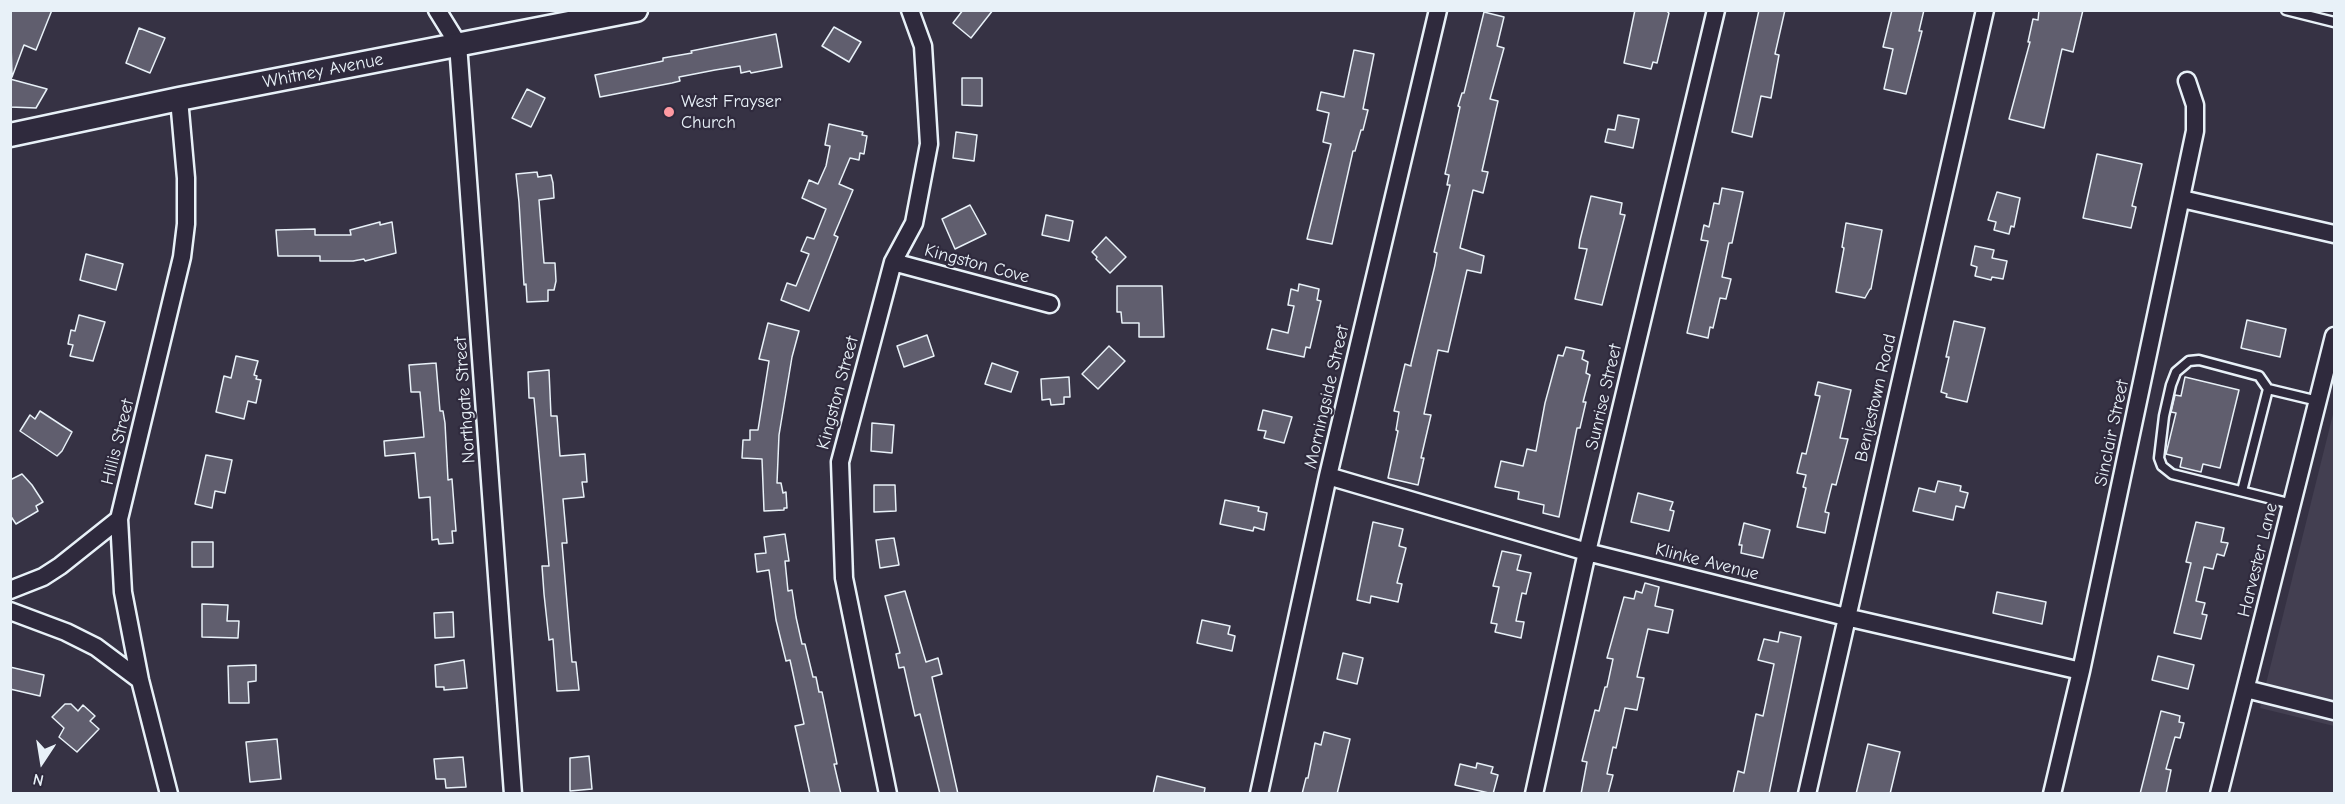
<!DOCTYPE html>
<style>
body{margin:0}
#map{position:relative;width:2345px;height:804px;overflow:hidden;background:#363244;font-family:"Comic Neue",sans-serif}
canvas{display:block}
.frame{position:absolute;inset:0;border:12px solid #e8f1f8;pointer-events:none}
.north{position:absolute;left:12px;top:732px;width:60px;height:60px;-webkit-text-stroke:4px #2f2a3d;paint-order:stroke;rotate:192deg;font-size:16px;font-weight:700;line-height:24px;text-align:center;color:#e8f1f8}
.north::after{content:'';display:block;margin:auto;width:21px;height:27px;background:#e8f1f8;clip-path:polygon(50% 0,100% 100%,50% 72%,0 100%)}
</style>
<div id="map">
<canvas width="2345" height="804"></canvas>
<div class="frame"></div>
<div class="north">N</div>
</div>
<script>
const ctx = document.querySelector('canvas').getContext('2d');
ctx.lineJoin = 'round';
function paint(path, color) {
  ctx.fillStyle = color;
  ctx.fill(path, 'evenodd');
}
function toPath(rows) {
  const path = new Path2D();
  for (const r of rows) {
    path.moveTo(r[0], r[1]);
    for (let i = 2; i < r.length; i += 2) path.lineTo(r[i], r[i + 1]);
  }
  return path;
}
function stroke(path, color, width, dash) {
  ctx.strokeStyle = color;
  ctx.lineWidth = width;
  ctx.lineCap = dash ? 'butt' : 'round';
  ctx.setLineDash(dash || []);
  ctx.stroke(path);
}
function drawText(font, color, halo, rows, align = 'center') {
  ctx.font = font + ' "Comic Neue",sans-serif';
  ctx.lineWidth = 4.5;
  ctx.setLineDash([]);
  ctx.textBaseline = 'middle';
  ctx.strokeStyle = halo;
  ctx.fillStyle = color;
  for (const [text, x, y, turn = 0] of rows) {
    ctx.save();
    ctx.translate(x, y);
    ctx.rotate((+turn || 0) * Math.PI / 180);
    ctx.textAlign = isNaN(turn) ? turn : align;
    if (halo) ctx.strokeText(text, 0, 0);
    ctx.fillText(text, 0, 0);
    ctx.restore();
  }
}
const built = toPath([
 [2334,410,2334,726,2260,708]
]);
const building = toPath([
 [10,10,52,10,36,50,24,45,12,77,10,10],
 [963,10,993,10,971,38,953,23,963,10],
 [1635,10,1665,10,1669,13,1657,63,1653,62,1651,69,1624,63,1635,10],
 [1759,10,1785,10,1775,54,1779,55,1771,98,1761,96,1752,137,1732,132,1759,10],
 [1892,10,1924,10,1919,31,1922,31,1906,94,1884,89,1893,49,1883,47,1892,10],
 [2039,10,2083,10,2073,52,2062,49,2044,128,2009,119,2030,42,2028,42,2033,19,2038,20,2039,10],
 [1484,12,1504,17,1497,46,1504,48,1490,99,1498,101,1482,171,1488,172,1483,193,1473,190,1460,248,1484,256,1481,273,1467,270,1448,352,1438,350,1424,414,1431,415,1421,458,1424,458,1418,485,1388,478,1398,431,1396,430,1399,412,1394,411,1405,364,1411,366,1411,364,1435,265,1437,253,1434,252,1450,185,1447,185,1449,175,1445,174,1460,107,1458,106,1462,93,1464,93,1484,12],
 [834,27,861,42,849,62,822,46,834,27],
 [139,28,165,38,150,73,126,63,139,28],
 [776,34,782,67,751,73,750,71,741,73,740,66,715,70,679,77,680,81,672,83,600,97,595,75,663,61,663,58,692,53,691,51,776,34],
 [1354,50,1374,54,1363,109,1368,110,1363,130,1361,130,1355,151,1353,151,1332,244,1307,239,1331,144,1323,142,1329,113,1317,110,1321,92,1344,97,1354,50],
 [962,78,982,78,982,106,962,105,962,78],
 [10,79,47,89,36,108,10,107,10,79],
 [527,89,545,98,531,127,512,118,527,89],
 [1618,115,1639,119,1633,148,1605,142,1608,129,1615,130,1618,115],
 [829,124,863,132,862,135,867,136,864,154,860,153,859,160,850,158,839,184,853,190,834,235,838,237,809,311,781,300,787,283,796,286,809,254,801,251,807,237,814,239,826,209,802,198,809,180,818,184,826,166,830,146,825,145,829,124],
 [956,132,977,135,974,161,953,158,956,132],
 [2097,154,2142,164,2132,206,2136,207,2131,228,2083,218,2097,154],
 [537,172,538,177,551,175,553,183,554,198,539,200,544,263,555,263,556,281,554,290,548,290,548,301,527,302,526,284,524,285,519,202,516,174,537,172],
 [1722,188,1743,192,1732,243,1729,243,1722,277,1731,279,1726,299,1720,298,1713,328,1710,327,1708,338,1687,333,1708,241,1701,240,1704,225,1709,227,1714,203,1719,204,1722,188],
 [1997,192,2020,198,2014,227,2011,226,2009,234,1994,230,1996,222,1988,220,1997,192],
 [1591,196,1622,203,1620,214,1625,215,1602,305,1575,299,1587,249,1579,248,1580,240,1591,196],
 [970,205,986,234,955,249,942,219,970,205],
 [1046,215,1073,221,1069,241,1042,235,1046,215],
 [380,222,380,225,392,222,396,253,365,261,364,259,353,261,320,261,320,256,278,256,276,230,315,229,315,235,351,235,350,230,380,222],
 [1846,223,1882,230,1871,289,1870,289,1865,298,1836,292,1844,248,1842,247,1846,223],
 [1106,237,1126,257,1110,273,1096,259,1097,257,1092,252,1106,237],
 [1975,246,1994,250,1992,258,2007,261,2003,279,1992,277,1991,280,1975,276,1977,267,1971,265,1975,246],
 [86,254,123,264,116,290,80,280,86,254],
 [1299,284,1319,289,1317,300,1321,301,1310,348,1306,347,1304,357,1267,349,1272,329,1288,333,1294,306,1288,305,1291,289,1298,291,1299,284],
 [1117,286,1162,286,1164,337,1139,337,1139,323,1122,323,1121,312,1117,312,1117,286],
 [79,315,105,322,93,361,70,356,73,345,68,344,71,330,75,331,79,315],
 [2247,320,2286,329,2280,357,2241,348,2247,320],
 [1954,321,1985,328,1967,402,1946,397,1947,394,1941,392,1949,357,1946,357,1954,321],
 [768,323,799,331,792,357,779,435,777,483,781,483,783,493,786,492,787,508,784,508,784,510,764,511,762,459,742,458,743,440,750,440,750,430,758,430,769,361,759,359,768,323],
 [927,335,934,356,904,367,897,346,927,335],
 [1109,346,1125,361,1098,389,1082,374,1109,346],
 [1566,347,1584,351,1582,359,1588,362,1586,373,1590,375,1583,402,1586,402,1580,428,1577,428,1559,517,1543,513,1544,505,1518,499,1519,492,1495,487,1501,461,1523,466,1527,449,1536,451,1545,403,1558,355,1563,356,1566,347],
 [236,356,258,361,254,375,257,376,256,379,261,380,256,403,248,401,244,419,216,412,224,376,231,378,236,356],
 [436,363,440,411,443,411,445,423,448,480,452,479,456,531,452,531,453,543,439,544,438,539,432,540,430,497,419,498,415,453,385,456,384,441,424,437,420,392,411,392,409,365,436,363],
 [992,363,1018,372,1011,392,985,384,992,363],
 [549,370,551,416,557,416,560,456,585,454,587,482,582,482,584,497,563,499,567,543,562,543,572,662,576,662,579,690,557,691,553,639,549,640,544,594,542,566,549,566,534,398,529,398,528,372,549,370],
 [1069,377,1070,397,1064,397,1064,404,1051,405,1050,399,1042,400,1041,379,1069,377],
 [2185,377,2239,390,2220,468,2203,464,2201,472,2180,467,2182,458,2166,454,2176,413,2171,412,2175,395,2181,396,2185,377],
 [1818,382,1851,390,1840,438,1848,439,1836,485,1832,484,1825,512,1829,513,1825,533,1797,527,1806,488,1803,487,1806,475,1797,473,1802,453,1806,454,1820,396,1815,395,1818,382],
 [1263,410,1292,417,1284,443,1264,438,1266,431,1258,430,1263,410],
 [40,411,72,432,62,451,57,456,20,431,30,415,35,419,40,411],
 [872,423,894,425,892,453,871,451,872,423],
 [206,455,232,460,225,493,215,491,212,508,195,504,206,455],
 [22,474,32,485,43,502,36,506,38,511,16,524,10,515,10,480,22,474],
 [1938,481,1961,486,1960,491,1968,493,1964,508,1956,506,1953,520,1913,511,1919,488,1935,492,1938,481],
 [874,485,895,485,896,511,874,512,874,485],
 [1638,493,1673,502,1670,510,1674,511,1669,531,1631,522,1638,493],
 [1225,500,1259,507,1258,511,1267,513,1264,530,1254,527,1253,531,1220,524,1225,500],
 [1373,522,1403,529,1399,546,1406,548,1397,583,1402,584,1398,602,1371,596,1370,603,1357,600,1373,522],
 [2196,522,2224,528,2221,542,2228,543,2224,556,2217,554,2213,569,2204,567,2196,601,2205,603,2202,614,2207,615,2201,639,2174,633,2191,563,2186,562,2196,522],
 [1744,523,1770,530,1763,558,1741,553,1742,545,1739,545,1744,523],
 [785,534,789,561,785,561,788,591,792,590,796,617,802,644,805,644,813,677,816,677,819,692,822,692,837,764,834,764,841,794,810,794,795,726,804,724,790,660,786,661,776,620,769,570,757,572,755,554,766,553,764,537,785,534],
 [894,538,899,565,880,568,876,540,894,538],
 [192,542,213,542,213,567,192,567,192,542],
 [1502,551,1521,555,1517,570,1531,573,1526,594,1522,593,1516,621,1524,622,1521,638,1495,632,1497,624,1491,623,1499,587,1493,586,1502,551],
 [1645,583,1659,587,1655,606,1673,610,1668,633,1648,629,1637,677,1644,678,1637,710,1625,708,1616,748,1613,747,1607,774,1613,775,1608,794,1581,794,1587,762,1582,761,1595,710,1599,711,1605,687,1607,687,1613,659,1607,658,1624,597,1634,599,1636,591,1642,593,1645,583],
 [905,591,926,662,938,658,942,674,932,677,958,794,940,794,920,714,915,716,904,667,899,668,896,654,900,653,885,596,905,591],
 [1997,592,2046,602,2042,624,1993,613,1997,592],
 [202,604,228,605,227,621,239,621,238,638,202,637,202,604],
 [453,612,454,637,435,638,434,613,453,612],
 [1202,620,1230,626,1228,634,1235,636,1232,651,1197,643,1202,620],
 [1780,632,1801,637,1769,794,1733,794,1738,771,1744,773,1756,714,1763,716,1774,664,1758,660,1764,639,1778,642,1780,632],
 [1343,653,1363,658,1357,684,1337,679,1343,653],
 [2158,656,2194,665,2188,689,2152,680,2158,656],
 [464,660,467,688,444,690,444,687,436,687,435,665,464,660],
 [256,665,256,681,248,682,249,703,229,703,228,666,256,665],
 [10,667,44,675,40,696,10,689,10,667],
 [65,704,71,704,78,711,83,705,95,716,90,721,99,729,77,752,59,737,64,728,52,717,65,704],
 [2161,711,2180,716,2179,722,2184,723,2180,738,2175,737,2166,769,2171,770,2166,794,2140,794,2161,711],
 [1324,732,1350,739,1337,794,1302,794,1306,778,1308,778,1315,743,1321,745,1324,732],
 [277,739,281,779,250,782,246,742,277,739],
 [1868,744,1900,752,1890,794,1856,794,1868,744],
 [589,756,592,789,570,791,570,758,589,756],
 [463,757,466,787,446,788,445,779,436,779,434,759,463,757],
 [1477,763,1493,767,1491,773,1498,775,1493,794,1455,785,1460,764,1476,768,1477,763],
 [1157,776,1205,788,1204,794,1153,794,1157,776]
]);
const service = toPath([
 [2286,10,2334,22],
 [2268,389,2259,376,2199,360,2189,361,2176,372,2171,385,2164,416,2159,458,2162,466,2172,474,2292,504],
 [2242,491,2268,389,2318,401]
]);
const minor = toPath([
 [437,10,458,44,513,794],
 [2182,199,2334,234],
 [893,262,1050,304],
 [1328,476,1587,552,1846,617,2081,671],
 [10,590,43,577,60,566,119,519],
 [10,611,66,632,96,647,140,680],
 [2246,689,2334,711],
 [169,794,140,680,123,592,119,519,182,257,186,224,186,178,179,99],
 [888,794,844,578,840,462,893,262,914,223,929,144,923,46,910,10],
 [1259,794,1328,476,1438,10],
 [1534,794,1587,552,1716,10],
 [1807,794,1985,10],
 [2052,794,2081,671,2195,131,2195,105,2187,81],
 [2219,794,2334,336]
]);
const secondary = toPath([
 [10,135,179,99,636,10]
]);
const markers = [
 [669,112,6,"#ff9aa2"]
];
const streetNames = [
 ["Whitney Avenue",323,71,-11],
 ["Kingston Cove",977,264,15],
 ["Kingston Street",838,393,-75],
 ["Morningside Street",1327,397,-77],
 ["Sunrise Street",1604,397,-77],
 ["Benjestown Road",1876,398,-77],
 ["Northgate Street",465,400,-94],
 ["Sinclair Street",2112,433,-78],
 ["Hillis Street",118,442,-76],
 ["Harvester Lane",2258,560,-76],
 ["Klinke Avenue",1707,562,14]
];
const poiNames = [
 ["West Frayser",681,102],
 ["Church",681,123]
];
paint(built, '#433f51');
paint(building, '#605e6e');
stroke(building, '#e8f1f8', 1.5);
stroke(service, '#e8f1f8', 13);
stroke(minor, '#e8f1f8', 21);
stroke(secondary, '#e8f1f8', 27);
stroke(service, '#2f2a3d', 8);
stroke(minor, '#2f2a3d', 16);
stroke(secondary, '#2f2a3d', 22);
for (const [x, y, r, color] of markers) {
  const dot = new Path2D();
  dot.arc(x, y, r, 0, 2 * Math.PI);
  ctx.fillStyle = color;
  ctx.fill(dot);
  stroke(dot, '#2f2a3d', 2);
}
drawText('18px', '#e8f1f8', '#2f2a3d', streetNames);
drawText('18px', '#e8f1f8', '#2f2a3d', poiNames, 'left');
</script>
